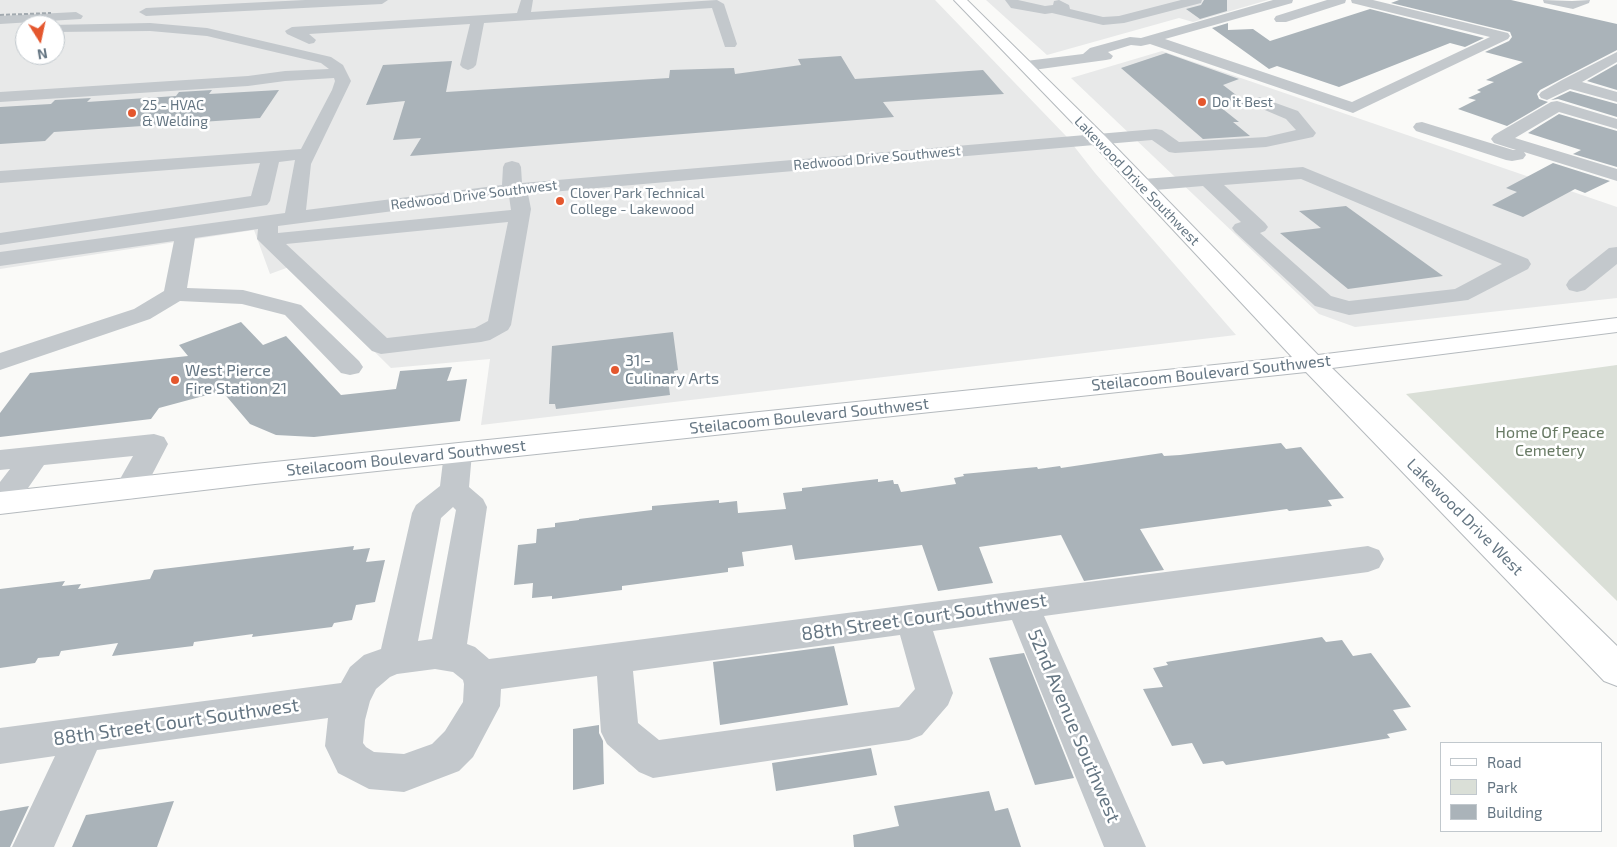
<!DOCTYPE html>
<style>
body{margin:0}
#map{position:relative;width:1617px;height:847px;overflow:hidden;background:#fafaf8;font-family:"Exo 2",sans-serif}
canvas{display:block}
.legend{position:absolute;left:1440px;top:742px;width:162px;height:90px;box-sizing:border-box;background:#fff;border:1px solid #c1c8cd;margin:0;padding:6px 9px;list-style:none;font-size:15px;color:#657683}
.legend li{display:flex;align-items:center;gap:10px;height:25px}
.legend b{width:25px;border:1px solid #c1c8cd}
.north{position:absolute;left:15px;top:15px;width:50px;height:50px;box-sizing:border-box;background:#fff;border:1px solid #c1c8cd;border-radius:50%;rotate:170deg;font-size:14px;font-weight:700;line-height:20px;text-align:center;color:#657683}
.north::after{content:'';display:block;margin:auto;width:18px;height:22px;background:#e4572e;clip-path:polygon(50% 0,100% 100%,50% 72%,0 100%)}
</style>
<div id="map">
<canvas width="1617" height="847"></canvas>
<ul class="legend">
<li><b style="height:6px;background:#fff"></b>Road</li>
<li><b style="height:14px;background:#dadfd7"></b>Park</li>
<li><b style="height:14px;background:#aab3b9"></b>Building</li>
</ul>
<div class="north">N</div>
</div>
<script>
const ctx = document.querySelector('canvas').getContext('2d');
ctx.lineJoin = 'round';
function paint(path, color) {
  ctx.fillStyle = color;
  ctx.fill(path, 'evenodd');
}
function toPath(rows) {
  const path = new Path2D();
  for (const r of rows) {
    path.moveTo(r[0], r[1]);
    for (let i = 2; i < r.length; i += 2) path.lineTo(r[i], r[i + 1]);
  }
  return path;
}
function stroke(path, color, width, dash) {
  ctx.strokeStyle = color;
  ctx.lineWidth = width;
  ctx.lineCap = dash ? 'butt' : 'round';
  ctx.setLineDash(dash || []);
  ctx.stroke(path);
}
function drawText(font, color, halo, rows, align = 'center') {
  ctx.font = font + ' "Exo 2",sans-serif';
  ctx.lineWidth = 5;
  ctx.setLineDash([]);
  ctx.textBaseline = 'middle';
  ctx.strokeStyle = halo;
  ctx.fillStyle = color;
  for (const [text, x, y, turn = 0] of rows) {
    ctx.save();
    ctx.translate(x, y);
    ctx.rotate((+turn || 0) * Math.PI / 180);
    ctx.textAlign = isNaN(turn) ? turn : align;
    if (halo) ctx.strokeText(text, 0, 0);
    ctx.fillText(text, 0, 0);
    ctx.restore();
  }
}
const built = toPath([
 [0,0,935,0,1066,136,1095,173,1236,335,481,425,490,359,391,368,289,267,270,274,254,230,0,269],
 [25,25,55,25,55,55,25,55],
 [986,0,1268,0,1193,22,1179,18,1047,55],
 [1162,51,1617,207,1617,298,1355,327,1319,314,1071,78]
]);
const green = toPath([
 [1617,365,1617,601,1406,394]
]);
const building = toPath([
 [1204,0,1227,0,1227,11,1200,19,1186,9,1201,5],
 [1399,0,1511,0,1617,24,1617,50,1540,90,1537,94,1539,99,1548,102,1507,126,1458,109,1476,100,1468,98,1481,92,1477,90,1494,82,1486,80,1523,62,1485,52,1509,41,1512,37,1510,32,1391,3],
 [1370,9,1484,38,1465,47,1450,43,1339,87,1277,66,1269,69,1212,28,1228,23,1228,30,1253,29,1270,41],
 [1166,53,1239,79,1223,85,1248,104,1219,106,1239,122,1233,122,1250,136,1203,139,1121,68],
 [841,56,855,79,983,70,1004,94,883,102,894,117,410,156,421,138,393,140,405,101,366,105,383,65,452,61,446,92,669,78,670,70,734,68,735,74,801,65,798,59],
 [1617,64,1617,90,1587,81],
 [212,90,209,94,279,90,260,118,54,132,45,141,0,144,0,107,51,104,55,100,91,98,87,102,176,96,179,92],
 [1570,91,1617,104,1617,117,1558,99,1551,100],
 [1559,114,1617,131,1617,167,1573,154,1581,150,1528,133],
 [1553,163,1610,181,1585,193,1575,189,1523,217,1492,205,1517,192,1506,188],
 [1346,206,1443,276,1348,289,1280,233,1321,228,1299,211],
 [241,322,263,345,286,336,341,395,396,389,400,371,452,367,447,381,467,379,460,421,314,437,276,435,250,424,222,391,159,408,151,419,0,437,0,413,30,373,188,356,179,345],
 [673,332,678,370,674,371,675,380,668,380,670,395,556,409,555,404,549,404,552,346],
 [1281,443,1286,449,1301,447,1344,498,1328,500,1332,506,1289,511,1287,509,1140,529,1164,570,1084,581,1061,535,979,547,993,583,938,591,922,545,795,560,792,545,742,552,744,566,728,568,728,572,622,586,622,590,552,599,552,596,532,598,533,583,514,585,518,545,536,543,537,529,555,527,555,523,579,520,579,519,652,510,652,506,719,500,719,503,737,501,738,513,786,509,783,493,802,491,802,488,878,479,878,482,893,480,894,484,898,484,901,492,956,484,954,478,964,476,963,474,1037,467,1038,469,1060,466,1061,468,1162,453,1164,456,1180,455],
 [354,546,353,550,370,548,366,562,385,560,375,602,356,605,352,620,334,623,332,627,252,637,253,634,194,642,193,646,112,656,118,643,61,651,59,656,38,658,35,663,0,668,0,589,65,581,62,586,81,584,78,589,150,579,154,570],
 [1322,637,1326,642,1342,640,1353,656,1371,653,1411,707,1393,710,1407,730,1387,734,1390,738,1289,755,1226,765,1223,761,1203,764,1192,743,1172,746,1143,689,1163,687,1153,668,1168,665,1166,662],
 [834,646,848,705,720,725,713,662],
 [1024,653,1074,778,1035,785,989,658],
 [599,725,599,733,603,741,604,784,573,790,573,729],
 [871,748,877,775,776,791,772,763],
 [989,791,995,811,1008,808,1021,847,854,847,853,835,899,826,894,806],
 [174,801,157,847,72,847,86,815],
 [29,806,10,847,0,847,0,811]
]);
const minor = toPath([
 [305,0,388,0,382,4,146,16,139,12,146,8,305,0],
 [521,0,533,0,531,12,717,0,724,4,737,44,735,47,725,47,712,8,484,23,476,65,473,68,468,70,463,68,460,65,470,24,309,34,316,40,314,43,309,44,287,34,285,31,292,27,517,13,521,0],
 [1005,0,1018,0,1045,6,1053,5,1054,1,1059,0,1069,5,1070,9,1103,17,1119,16,1181,0,1202,0,1201,3,1124,23,1103,25,1052,13,1045,14,1011,8,1005,0],
 [1273,0,1293,0,1292,3,1165,39,1352,102,1490,37,1352,3,1351,0,1373,0,1508,33,1510,36,1508,39,1353,113,1150,44,1141,46,1131,45,1108,52,1113,56,1111,59,1106,60,1026,71,1021,69,1018,66,1021,63,1026,61,1083,54,1090,48,1130,37,1141,38,1273,0],
 [1327,0,1346,0,1345,3,1286,22,1276,22,1274,19,1276,16,1327,0],
 [1543,0,1572,1,1590,0,1589,3,1573,9,1544,3,1543,0],
 [76,12,83,16,81,19,0,24,0,16,76,12],
 [150,23,207,28,331,57,343,65,351,81,311,164,306,210,502,185,503,167,505,163,512,161,519,163,521,167,522,183,1156,129,1162,130,1179,142,1266,137,1296,130,1286,119,1253,105,1251,102,1253,99,1259,97,1298,111,1316,133,1313,137,1266,147,1175,153,1169,152,1152,140,528,194,531,209,511,325,508,330,490,340,481,342,381,354,372,351,261,243,257,239,258,229,195,238,187,288,243,290,301,305,359,361,363,367,359,373,350,375,341,373,285,315,242,304,180,301,150,319,0,370,0,353,134,309,164,291,174,241,0,266,0,252,285,213,295,160,279,162,270,201,267,205,0,245,0,233,251,196,260,163,0,183,0,171,301,149,332,90,335,81,334,78,285,81,248,86,0,102,0,92,248,76,285,71,329,69,321,63,207,36,150,31,55,32,55,25,50,25,150,23],
 [509,196,511,210,278,233,278,226,509,196],
 [508,222,488,321,475,328,387,338,286,244,508,222],
 [1617,52,1617,62,1582,82,1617,92,1617,102,1570,89,1547,100,1541,98,1539,95,1541,92,1562,80,1617,52],
 [1557,101,1617,119,1617,129,1559,112,1515,138,1617,169,1617,181,1524,152,1526,155,1523,159,1512,161,1506,160,1416,131,1413,127,1416,123,1422,122,1513,150,1516,150,1494,143,1491,139,1494,135,1551,102,1557,101],
 [1303,167,1528,259,1531,264,1528,269,1468,300,1349,315,1315,306,1235,232,1232,228,1235,224,1241,222,1203,186,1143,191,1136,189,1133,185,1136,181,1143,179,1303,167],
 [1301,179,1502,264,1455,289,1349,301,1331,296,1260,233,1265,231,1268,227,1265,223,1224,185,1301,179],
 [1617,247,1617,264,1585,290,1577,292,1569,290,1566,285,1569,280,1609,248,1617,247],
 [154,434,164,437,168,444,141,496,130,499,119,496,115,488,133,456,44,465,12,511,0,514,0,482,10,469,0,470,0,450,154,434],
 [458,443,468,446,472,453,469,487,483,499,487,507,467,644,475,647,489,659,1368,546,1379,550,1384,559,1379,568,1368,572,1044,616,1146,847,1104,847,1012,620,933,631,953,693,948,705,922,735,909,740,653,778,639,772,607,744,601,732,597,676,501,689,500,706,473,757,459,771,404,792,369,789,338,773,325,746,328,718,97,750,54,847,12,847,55,756,0,764,0,728,341,683,350,667,364,655,381,649,412,513,416,505,440,486,444,453,448,446,458,443],
 [453,507,456,510,432,639,418,641,441,518,453,507],
 [900,635,915,689,899,707,659,740,638,723,633,671,900,635],
 [435,669,453,672,463,680,464,684,463,702,445,731,432,744,404,754,374,752,366,747,363,743,365,720,370,701,376,689,390,677,397,674,435,669]
]);
const major = toPath([
 [954,0,967,0,1105,136,1318,355,1617,318,1617,332,1332,368,1617,646,1617,686,1604,681,1306,372,255,484,0,514,0,492,255,464,1292,357,1093,144,954,0]
]);
const rail = toPath([
 [0,15,51,13]
]);
const markers = [
 [1202,102,5,"#e4572e"],
 [132,113,5,"#e4572e"],
 [560,201,5,"#e4572e"],
 [615,370,5,"#e4572e"],
 [175,380,5,"#e4572e"]
];
const farPoinames = [
 ["Do it Best",1212,102],
 ["25 - HVAC",142,105],
 ["& Welding",142,121],
 ["Clover Park Technical",570,193],
 ["College - Lakewood",570,209]
];
const farStreetnames = [
 ["Redwood Drive Southwest",877,158,-5],
 ["Lakewood Drive Southwest",1137,181,46],
 ["Redwood Drive Southwest",474,195,-7]
];
const poiNames = [
 ["31 -",625,361],
 ["Culinary Arts",625,379],
 ["West Pierce",185,371],
 ["Fire Station 21",185,389]
];
const streetNames = [
 ["Steilacoom Boulevard Southwest",1211,373,-6],
 ["Steilacoom Boulevard Southwest",809,416,-6],
 ["Steilacoom Boulevard Southwest",406,458,-6],
 ["Lakewood Drive West",1465,517,45]
];
const parkNames = [
 ["Home Of Peace",1550,433],
 ["Cemetery",1550,451]
];
const nearStreetnames = [
 ["88th Street Court Southwest",924,617,-8],
 ["88th Street Court Southwest",176,722,-8],
 ["52nd Avenue Southwest",1074,726,67]
];
paint(built, '#e8e9e9');
paint(green, '#dadfd7');
paint(building, '#aab3b9');
stroke(major, '#b5babe', 2);
paint(minor, '#c3c8cc');
paint(major, '#fff');
stroke(rail, '#a2aab0', 2, [4, 2]);
for (const [x, y, r, color] of markers) {
  const dot = new Path2D();
  dot.arc(x, y, r, 0, 2 * Math.PI);
  ctx.fillStyle = color;
  ctx.fill(dot);
  stroke(dot, '#fff', 2);
}
drawText('14px', '#657683', '#fff', farPoinames, 'left');
drawText('14px', '#657683', '#fff', farStreetnames);
drawText('16px', '#657683', '#fff', poiNames, 'left');
drawText('16px', '#657683', '#fff', streetNames);
drawText('16px', '#687a64', '#fff', parkNames);
drawText('19px', '#657683', '#fff', nearStreetnames);
</script>
